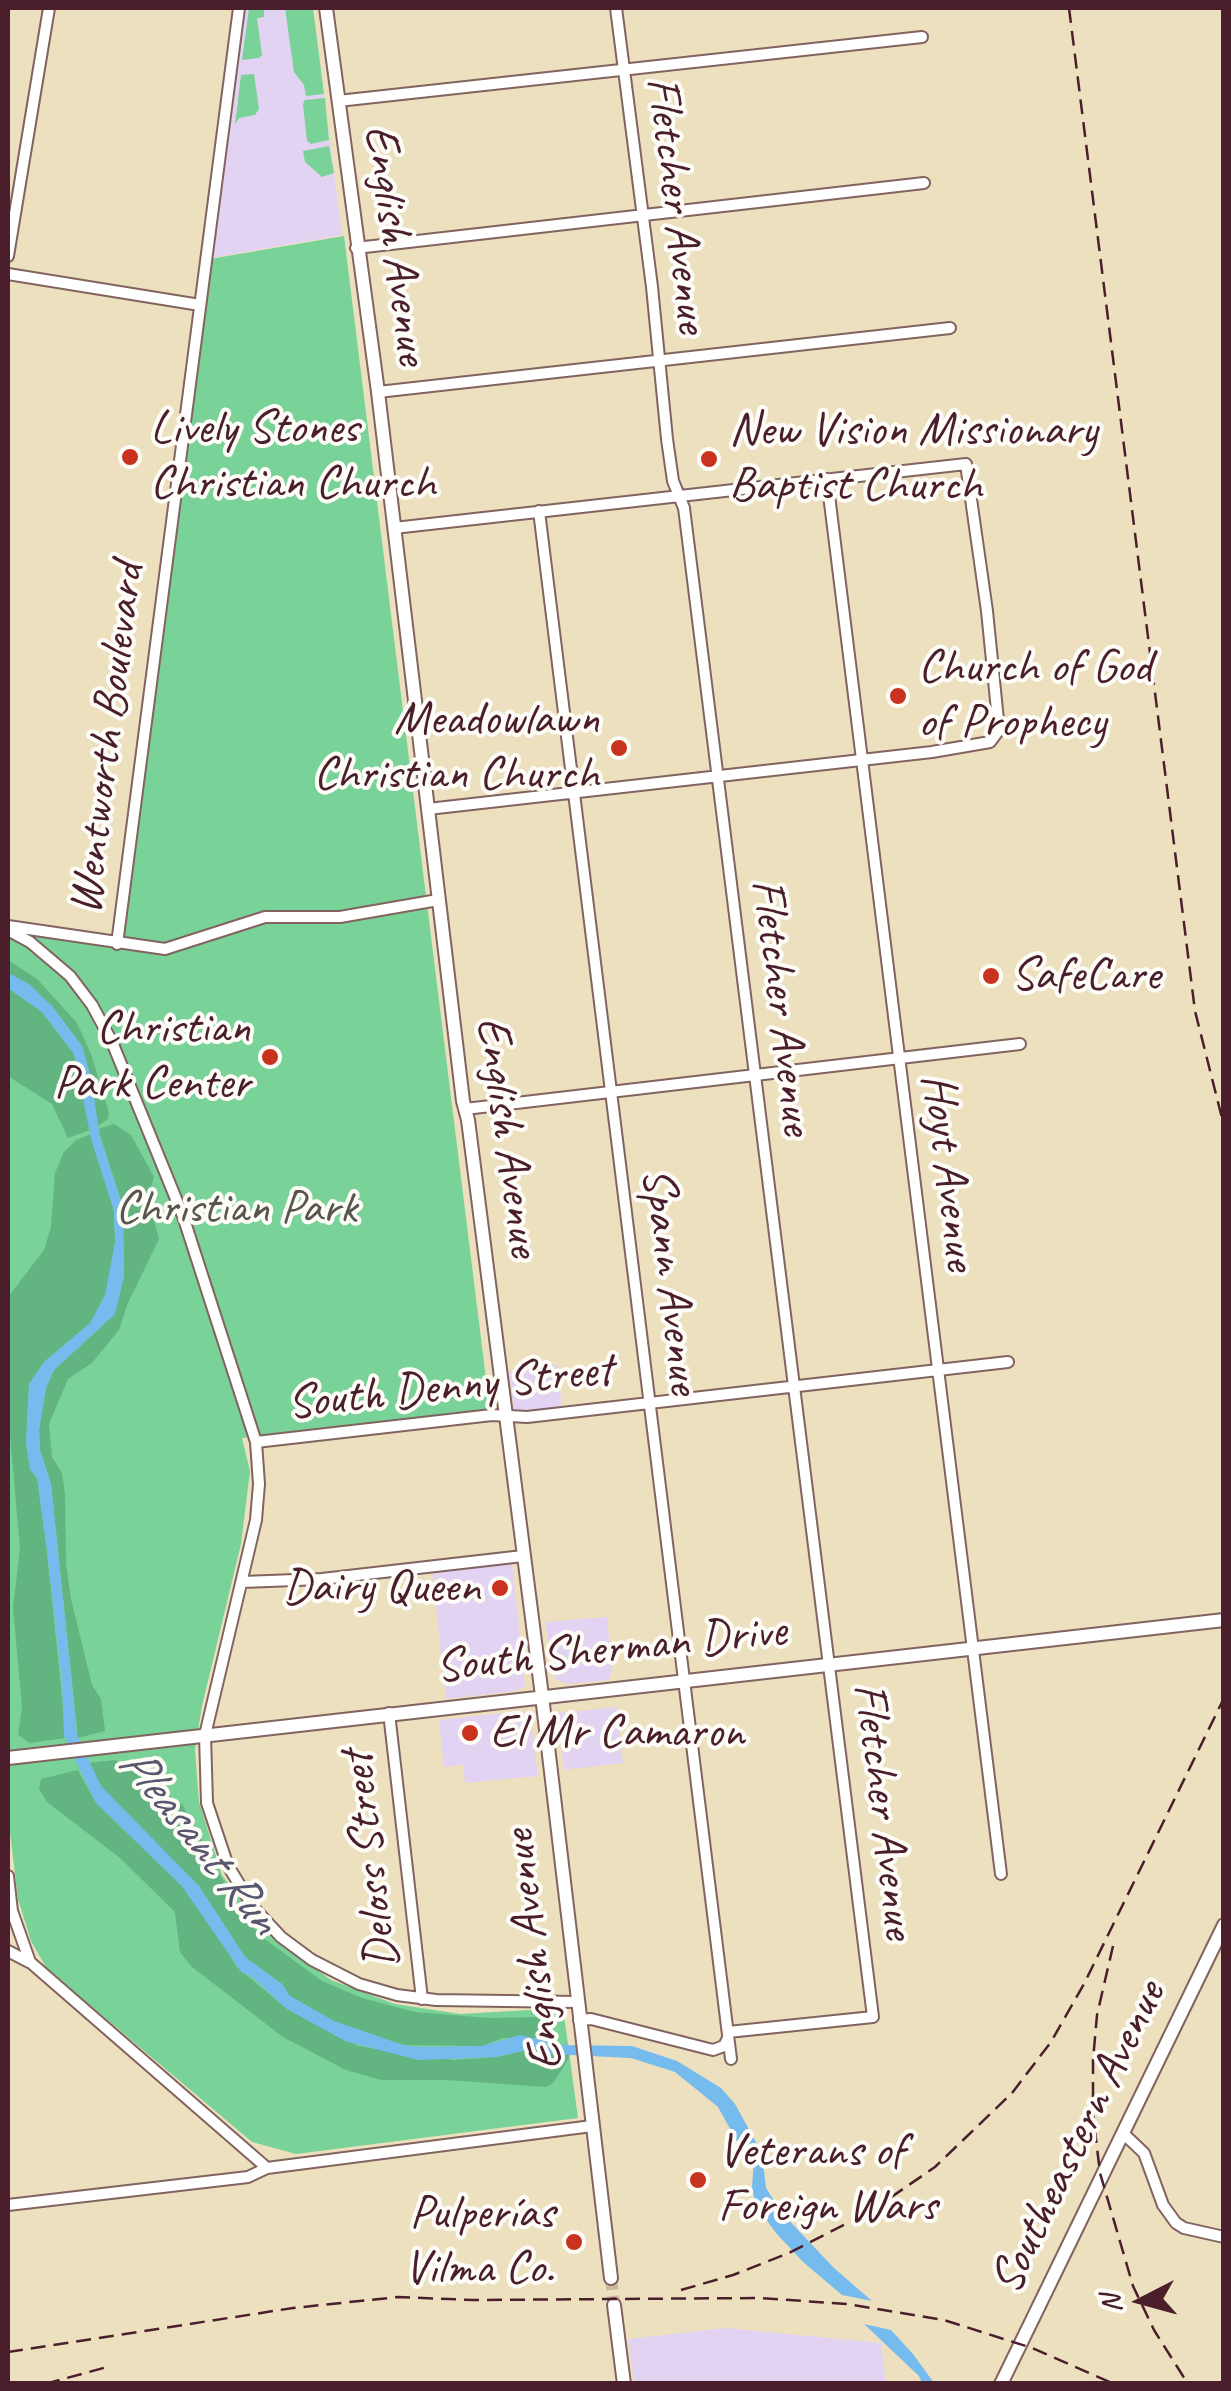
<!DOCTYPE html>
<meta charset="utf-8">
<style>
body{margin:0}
#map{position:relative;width:1231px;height:2391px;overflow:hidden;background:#ede0bf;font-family:Caveat,sans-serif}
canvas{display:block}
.frame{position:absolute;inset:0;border:10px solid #4a1f2b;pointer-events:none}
.north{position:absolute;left:1091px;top:2251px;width:100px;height:100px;-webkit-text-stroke:8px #fdfcf7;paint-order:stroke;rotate:264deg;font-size:28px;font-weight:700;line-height:40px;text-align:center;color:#4a1f2b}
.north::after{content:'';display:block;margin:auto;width:35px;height:45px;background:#4a1f2b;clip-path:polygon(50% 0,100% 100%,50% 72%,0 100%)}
</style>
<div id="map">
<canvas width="1231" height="2391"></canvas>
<div class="frame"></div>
<div class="north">N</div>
</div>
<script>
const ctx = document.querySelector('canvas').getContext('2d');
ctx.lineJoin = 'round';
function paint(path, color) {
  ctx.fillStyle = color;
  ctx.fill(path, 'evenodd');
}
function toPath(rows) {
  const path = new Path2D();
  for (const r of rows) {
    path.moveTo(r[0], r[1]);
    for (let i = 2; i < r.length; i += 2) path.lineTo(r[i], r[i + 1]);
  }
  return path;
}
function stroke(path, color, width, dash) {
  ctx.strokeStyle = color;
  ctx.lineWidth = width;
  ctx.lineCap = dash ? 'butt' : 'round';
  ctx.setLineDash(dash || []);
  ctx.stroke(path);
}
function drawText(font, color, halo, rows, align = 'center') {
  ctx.font = font + ' Caveat,sans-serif';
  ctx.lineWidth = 8;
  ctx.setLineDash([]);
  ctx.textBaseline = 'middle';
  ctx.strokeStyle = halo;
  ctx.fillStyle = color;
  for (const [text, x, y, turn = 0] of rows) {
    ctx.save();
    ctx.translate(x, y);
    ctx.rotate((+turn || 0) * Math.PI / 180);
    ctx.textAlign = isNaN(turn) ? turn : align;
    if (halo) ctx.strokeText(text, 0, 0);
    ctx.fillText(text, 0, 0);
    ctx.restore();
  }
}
const built = toPath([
 [243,8,313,8,342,235,211,258],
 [557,1365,562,1407,514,1413,509,1371],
 [512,1561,525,1686,515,1691,446,1699,432,1571],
 [607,1617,612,1671,608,1680,568,1684,555,1679,545,1622],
 [617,1707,623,1763,564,1770,558,1713],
 [522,1711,531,1720,538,1776,465,1783,463,1765,444,1767,439,1720],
 [725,2328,881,2343,886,2383,634,2383,628,2339]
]);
const green = toPath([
 [249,8,264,8,264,17,257,18,262,55,259,58,242,60],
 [285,8,313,8,324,94,306,96,304,85,294,72],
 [254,74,259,109,255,115,239,118,235,125,241,75],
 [325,98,329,140,311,144,307,141,303,104,305,100],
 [329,146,334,173,322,177,305,162,303,151],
 [344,236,490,1411,242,1438,250,1471,241,1544,202,1706,195,1750,199,1802,222,1875,265,1932,331,1980,395,2004,460,2014,563,2008,578,2118,296,2154,252,2142,47,1969,31,1941,18,1899,8,1816,8,931,122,947,210,259]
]);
const forest = toPath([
 [8,960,37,979,77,1023,91,1054,109,1113,108,1119,98,1126,91,1079,82,1046,52,1006,8,973],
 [8,988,42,1012,74,1054,90,1130,68,1138,52,1104,8,1076],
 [114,1124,131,1135,154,1177,148,1197,159,1239,127,1305,119,1330,92,1363,68,1379,49,1424,52,1457,62,1473,65,1494,66,1563,71,1599,92,1685,101,1699,105,1731,78,1738,51,1484,40,1450,39,1430,46,1388,54,1370,115,1314,124,1276,123,1207,98,1129],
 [91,1134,114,1211,115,1242,111,1274,105,1295,91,1323,44,1362,29,1385,26,1442,30,1469,37,1478,46,1543,65,1725,65,1738,30,1743,18,1735,22,1707,13,1608,20,1548,8,1413,8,1297,44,1250,51,1227,55,1173,64,1152,76,1140],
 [115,1760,182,1804,236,1904,259,1935,322,1981,362,1998,415,2012,489,2018,541,2017,552,2022,552,2042,538,2038,503,2038,482,2046,403,2045,334,2021,289,1996,282,1984,245,1957,199,1886,114,1801,101,1786,88,1763],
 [78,1770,96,1803,181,1885,226,1946,236,1966,287,2009,358,2046,454,2060,496,2057,532,2049,570,2054,565,2065,553,2083,546,2087,447,2080,381,2080,346,2070,283,2037,192,1967,180,1952,175,1912,120,1858,47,1802,39,1789,41,1779]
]);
const water = toPath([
 [8,973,29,984,52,1006,82,1046,91,1079,100,1137,123,1207,124,1276,115,1314,54,1370,46,1388,39,1430,40,1450,51,1484,77,1735,101,1786,199,1886,245,1957,282,1984,290,1996,334,2021,403,2045,419,2047,482,2046,520,2035,562,2045,632,2046,677,2061,721,2088,735,2104,762,2153,766,2188,781,2212,834,2268,872,2301,842,2295,803,2262,776,2233,756,2206,752,2188,754,2159,739,2145,718,2107,675,2072,631,2058,550,2054,532,2049,496,2057,418,2060,345,2041,287,2009,250,1975,242,1973,181,1885,96,1803,64,1736,62,1682,46,1543,37,1478,30,1469,26,1442,29,1384,44,1362,90,1323,105,1295,115,1242,114,1211,91,1139,74,1054,42,1012,8,988],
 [864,2324,891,2330,913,2354,934,2383,922,2383,919,2376]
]);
const majorTunnel = toPath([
 [611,2278,614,2305]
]);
const minor = toPath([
 [616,8,652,287,667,439,673,481,684,508,873,2017,728,2032],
 [338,101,922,37],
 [356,248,924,183],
 [8,256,49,8],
 [8,274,200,305],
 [378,392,950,328],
 [827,479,1001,1874],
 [539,511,731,2059],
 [394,528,966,464,987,611,999,730,990,742,932,752,428,809],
 [8,926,165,949,265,917,340,917,438,900],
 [8,930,30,942,70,976,92,1005,112,1042,183,1216,256,1442,259,1484,256,1520,205,1735,207,1803,228,1866,254,1908,281,1937,312,1960,359,1984,397,1995,436,2000,577,2002],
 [117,944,239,8],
 [465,1109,1020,1044],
 [256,1442,492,1415,527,1417,1008,1362],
 [242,1582,322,1579,523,1556],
 [389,1713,422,1999],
 [8,1876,12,1911,30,1962,267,2168,592,2126],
 [8,1951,29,1962],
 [579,2020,591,2019,713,2050,724,2046,728,2038],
 [1124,2134,1144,2153,1163,2205,1176,2223,1184,2228,1224,2237],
 [8,2205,248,2177,267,2168]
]);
const major = toPath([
 [326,8,378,392,463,1101,468,1120,542,1696,611,2278],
 [8,1758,1224,1620],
 [614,2305,624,2384],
 [1001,2384,1224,1925]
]);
const rail = toPath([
 [1069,8,1195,1011,1224,1126],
 [1113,1946,1097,2015,1093,2060,1093,2114,1100,2173,1133,2286,1154,2330,1188,2384],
 [681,2290,733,2275,789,2253,871,2211,935,2167,1012,2093,1051,2042,1084,1984,1224,1698],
 [8,2352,293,2308,398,2297,473,2300,759,2298,847,2304,944,2320,1032,2348,1114,2384],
 [45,2384,107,2367]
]);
const markers = [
 [130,457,10,"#c8321e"],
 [709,459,10,"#c8321e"],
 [898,696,10,"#c8321e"],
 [619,748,10,"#c8321e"],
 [991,976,10,"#c8321e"],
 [270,1057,10,"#c8321e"],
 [500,1588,10,"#c8321e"],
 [470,1733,10,"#c8321e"],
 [698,2180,10,"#c8321e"],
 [574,2242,10,"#c8321e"]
];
const streetNames = [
 ["Fletcher Avenue",676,205,83],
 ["English Avenue",395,245,82],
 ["Wentworth Boulevard",108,739,-83],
 ["Fletcher Avenue",781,1007,83],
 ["English Avenue",507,1137,82],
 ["Hoyt Avenue",948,1172,83],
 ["Spann Avenue",670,1281,83],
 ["South Denny Street",450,1388,-6],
 ["South Sherman Drive",611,1650,-6],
 ["Fletcher Avenue",883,1811,83],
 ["Deloss Street",371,1860,-97],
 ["English Avenue",534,1950,-97],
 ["Southeastern Avenue",1079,2138,-64]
];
const poiNames = [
 ["Lively Stones",150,429],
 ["Christian Church",150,484],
 ["New Vision Missionary",729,431],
 ["Baptist Church",729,486],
 ["Church of God",918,668],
 ["of Prophecy",918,723],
 ["Meadowlawn",599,720,"right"],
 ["Christian Church",599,775,"right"],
 ["SafeCare",1011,976],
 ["Christian",250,1029,"right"],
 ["Park Center",250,1084,"right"],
 ["Dairy Queen",480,1588,"right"],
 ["El Mr Camaron",490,1733],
 ["Veterans of",718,2152],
 ["Foreign Wars",718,2207],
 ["Pulperías",554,2214,"right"],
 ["Vilma Co.",554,2269,"right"]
];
const parkNames = [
 ["Christian Park",236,1209]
];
const waterNames = [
 ["Pleasant Run",198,1841,51]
];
paint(built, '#e3d3f2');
paint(green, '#79d298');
paint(forest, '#62b480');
paint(water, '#76bbed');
stroke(majorTunnel, '#ccb9a1', 12, [12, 6]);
stroke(minor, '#83635f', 14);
stroke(major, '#83635f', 16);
stroke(minor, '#fff', 10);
stroke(major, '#fff', 12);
stroke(rail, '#4a1f2b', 2.5, [15, 8]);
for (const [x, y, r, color] of markers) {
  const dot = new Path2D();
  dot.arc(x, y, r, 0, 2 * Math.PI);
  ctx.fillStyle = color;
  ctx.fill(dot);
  stroke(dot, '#fdfcf7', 4);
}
drawText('48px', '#4a1f2b', '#fdfcf7', streetNames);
drawText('48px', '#4a1f2b', '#fdfcf7', poiNames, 'left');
drawText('48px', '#58554c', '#fdfcf7', parkNames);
drawText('italic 50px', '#59566f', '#fdfcf7', waterNames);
</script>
